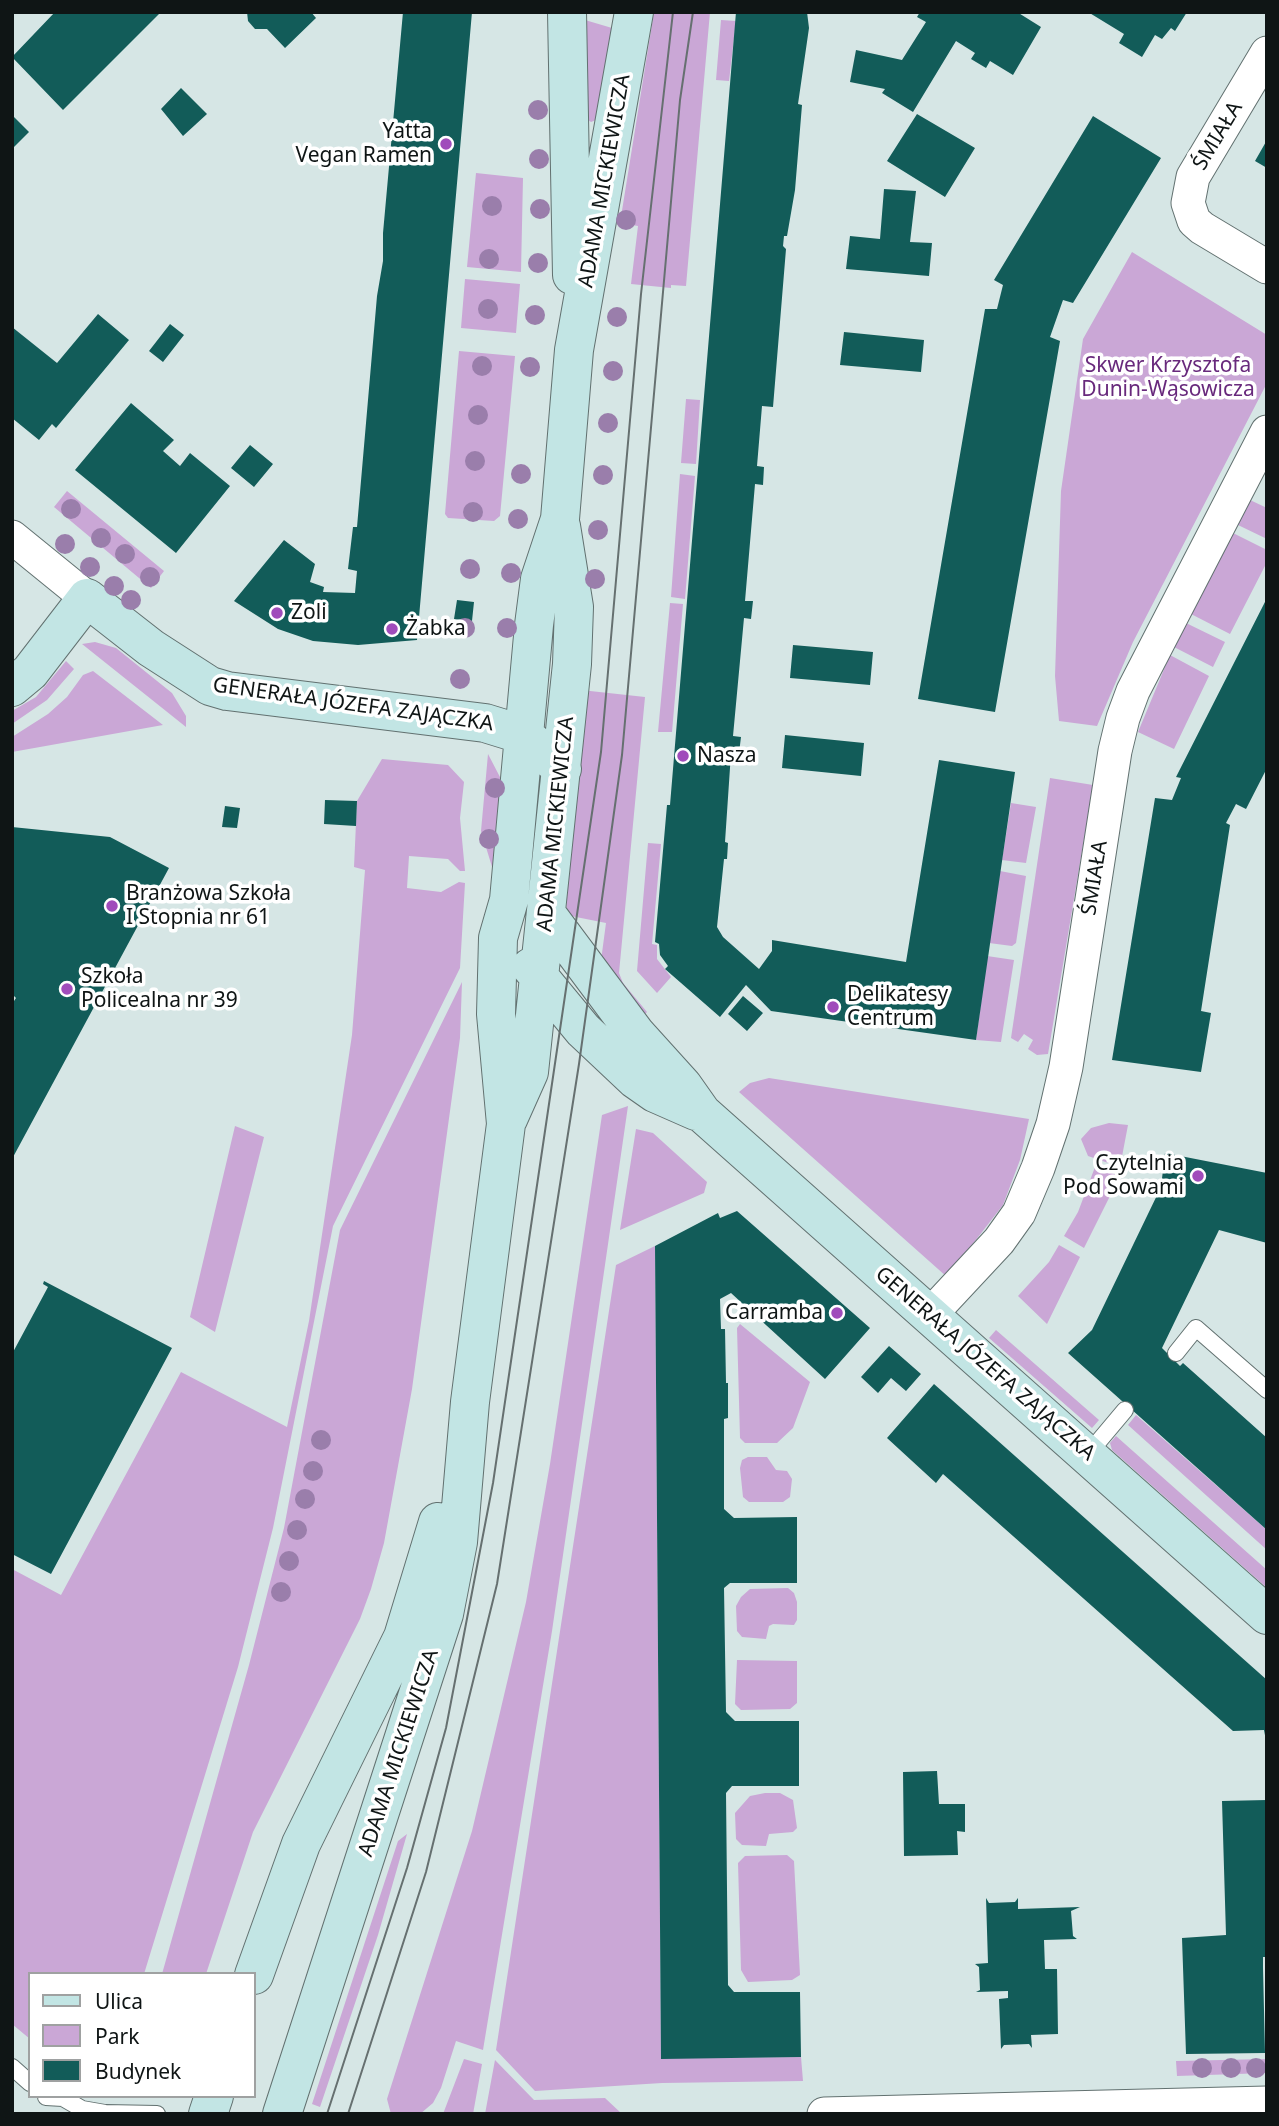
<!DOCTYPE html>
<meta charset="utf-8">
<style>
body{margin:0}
#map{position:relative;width:1279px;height:2126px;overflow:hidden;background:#d6e6e5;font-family:"Noto Sans",sans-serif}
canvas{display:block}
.frame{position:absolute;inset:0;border:14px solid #0f1515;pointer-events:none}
.legend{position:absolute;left:28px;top:1972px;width:228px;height:126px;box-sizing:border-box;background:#fff;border:2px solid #9fa1a1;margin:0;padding:9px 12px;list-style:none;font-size:21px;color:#0f1515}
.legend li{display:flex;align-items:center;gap:14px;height:35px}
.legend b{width:35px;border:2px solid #9fa1a1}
</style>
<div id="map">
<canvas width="1279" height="2126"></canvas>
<div class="frame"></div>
<ul class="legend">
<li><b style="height:9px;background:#c2e5e4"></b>Ulica</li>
<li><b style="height:19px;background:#caa7d6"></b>Park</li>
<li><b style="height:19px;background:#125c59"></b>Budynek</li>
</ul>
</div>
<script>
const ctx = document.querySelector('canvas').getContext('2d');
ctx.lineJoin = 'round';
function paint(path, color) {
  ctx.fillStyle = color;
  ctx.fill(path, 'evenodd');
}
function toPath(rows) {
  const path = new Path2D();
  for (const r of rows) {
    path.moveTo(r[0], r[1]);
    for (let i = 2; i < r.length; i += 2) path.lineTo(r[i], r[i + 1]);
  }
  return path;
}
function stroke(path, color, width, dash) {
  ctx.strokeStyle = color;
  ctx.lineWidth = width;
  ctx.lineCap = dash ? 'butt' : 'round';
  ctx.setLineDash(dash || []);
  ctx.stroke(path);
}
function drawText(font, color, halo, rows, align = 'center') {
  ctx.font = font + ' "Noto Sans",sans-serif';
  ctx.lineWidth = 7;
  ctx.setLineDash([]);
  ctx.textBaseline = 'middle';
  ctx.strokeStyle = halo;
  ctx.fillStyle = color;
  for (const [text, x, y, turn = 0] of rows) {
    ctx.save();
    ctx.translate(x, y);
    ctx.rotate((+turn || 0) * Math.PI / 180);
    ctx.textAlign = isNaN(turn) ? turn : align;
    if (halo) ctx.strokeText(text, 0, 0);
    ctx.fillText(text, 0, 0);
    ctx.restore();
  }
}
const green = toPath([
 [654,12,710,12,686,286,671,285,671,288,631,284,638,226,620,223],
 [585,20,612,28,596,120,591,122,588,120],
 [721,20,736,21,729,81,716,80],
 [476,173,523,178,521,272,467,267],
 [1132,252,1267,335,1267,383,1133,642,1097,726,1059,721,1055,676,1061,491,1083,339],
 [465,279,520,284,516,333,461,328],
 [459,351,515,356,500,516,494,521,448,518,445,514],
 [686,399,700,400,696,464,681,463],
 [680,474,695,476,685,599,671,597],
 [67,491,164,571,151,588,54,507],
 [1250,500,1267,508,1267,539,1238,525],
 [1233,533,1267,550,1267,562,1230,634,1191,614],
 [670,603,683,604,672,732,658,732],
 [1186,623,1225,642,1213,667,1174,647],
 [95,642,116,648,172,693,186,716,186,727,82,644],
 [1170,655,1209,676,1174,749,1138,732],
 [66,661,74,669,47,700,12,724,12,711,36,697],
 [93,671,163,725,12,752,12,737,48,714,67,697,83,675],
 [581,690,645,697,619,973,623,983,647,1012,639,1021,600,968,606,923,571,916,566,912],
 [488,754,501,779,493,870,481,831],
 [382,759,448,765,464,782,460,818,465,871,460,871,448,859,409,856,407,888,441,892,459,882,465,883,460,968,333,1226,273,1528,238,1667,144,1974,30,1974,30,2039,12,2024,12,1569,61,1595,181,1372,287,1427,309,1321,352,1035,365,870,354,867,357,801],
 [1050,778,1093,785,1048,1054,1037,1055,1028,1049,1033,1040,1024,1034,1018,1042,1011,1038],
 [1011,803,1036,807,1026,863,1002,860],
 [648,843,661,844,652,944,657,945,657,959,671,977,657,993,637,971],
 [1000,871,1026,876,1016,943,1012,946,989,943],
 [987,956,1014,960,1001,1042,976,1040],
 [462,982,460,1038,412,1389,384,1543,371,1589,360,1619,253,1832,206,1974,162,1974,249,1665,284,1528,340,1230],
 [769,1078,1029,1119,1020,1160,1003,1205,947,1277,739,1092,750,1083],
 [628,1106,552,1631,483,2050,456,2041,441,2088,433,2103,420,2114,391,2114,387,2099,472,1831,526,1602,550,1464,602,1115],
 [1109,1123,1128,1125,1120,1167,1088,1156,1081,1139,1091,1128],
 [235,1126,264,1137,215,1332,190,1317],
 [636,1129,653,1133,707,1182,704,1193,620,1230],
 [1095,1167,1117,1175,1116,1184,1084,1248,1064,1236,1078,1212],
 [1059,1245,1080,1257,1047,1324,1018,1296,1049,1262],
 [655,1246,661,2058,801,2057,803,2081,662,2083,535,2091,496,2050,616,1265],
 [740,1324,810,1382,793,1428,777,1443,745,1443,740,1438,737,1328],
 [996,1330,1099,1420,1092,1428,989,1338],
 [1136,1415,1267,1530,1267,1550,1128,1425],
 [1116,1436,1267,1570,1267,1588,1112,1450,1110,1443],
 [748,1457,767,1457,776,1470,787,1471,792,1479,790,1497,783,1502,749,1502,743,1497,740,1468,742,1460],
 [788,1588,794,1593,797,1602,797,1620,794,1625,773,1624,769,1626,766,1639,742,1637,737,1631,736,1606,741,1597,750,1589],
 [737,1660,797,1661,797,1703,790,1709,741,1710,735,1704],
 [765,1793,780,1793,793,1800,797,1828,793,1832,769,1834,766,1846,742,1845,736,1839,735,1813,750,1796],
 [407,1834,378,1935,320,2107,312,2104,398,1841],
 [787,1855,794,1861,800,1975,792,1980,748,1982,741,1970,738,1863,745,1856],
 [464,2059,482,2064,473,2114,443,2114],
 [1267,2059,1267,2073,1177,2076,1176,2061],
 [495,2060,534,2100,605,2098,622,2114,485,2114]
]);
const building = toPath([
 [55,12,161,12,63,110,12,57],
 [247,12,311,12,316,18,285,48,267,29,255,29,248,21],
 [403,12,472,12,417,640,358,645,313,641,278,629,234,601,284,540,315,564,310,582,324,587,323,592,355,593,357,571,348,569,353,527,357,527,377,296,383,261,383,233],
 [736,12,807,12,809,28,798,104,802,105,795,190,787,236,784,236,783,246,786,249,773,407,762,406,757,466,764,467,763,485,755,484,745,601,753,601,751,619,744,618,733,736,741,737,739,753,731,753,725,842,728,843,727,859,724,859,717,927,723,937,759,969,772,951,772,940,906,962,939,760,1015,772,976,1040,771,1011,746,985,720,1017,665,969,668,966,660,955,659,944,655,942,667,805,670,805],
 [920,12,1017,12,1041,27,1013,75,990,61,986,68,971,59,975,53,956,41,913,112,882,93,885,89,850,82,856,50,902,60,926,22,917,17],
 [1088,12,1187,12,1175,31,1171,28,1162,39,1155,35,1142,57,1119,43,1124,34],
 [181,88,207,114,183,136,161,109],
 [917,114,975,148,945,197,887,161],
 [12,115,29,132,12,149],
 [1093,116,1161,158,1073,303,1063,300,1050,337,1060,341,995,712,918,699,985,309,997,309,1003,285,994,280],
 [1267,140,1267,168,1255,161],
 [884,189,916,191,910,242,932,243,929,276,846,269,850,236,880,239],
 [98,314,129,340,56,428,52,424,39,440,12,418,12,327,57,363],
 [170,324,184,335,163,362,149,351],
 [844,332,924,340,921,372,840,365],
 [131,403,174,440,163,451,180,466,190,453,230,486,176,553,75,470],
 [250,445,273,464,254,487,231,468],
 [1267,598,1267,768,1246,809,1236,804,1226,823,1230,825,1201,1011,1211,1013,1201,1072,1112,1060,1155,798,1172,800,1181,778,1176,777],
 [457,600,474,602,472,621,454,619],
 [793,645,873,652,870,685,790,678],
 [785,735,864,743,861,776,782,768],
 [325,800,357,801,356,826,324,824],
 [225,806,240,808,237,828,222,827],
 [12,827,110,837,169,868,12,1159,12,1004,16,998,12,994],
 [743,996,763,1013,747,1031,728,1014],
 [1165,1153,1267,1173,1267,1243,1219,1230,1162,1348,1180,1366,1183,1363,1267,1438,1267,1530,1068,1353,1092,1330,1161,1187],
 [737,1211,870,1328,825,1379,731,1293,720,1299,721,1329,725,1329,726,1383,728,1383,728,1418,724,1419,724,1509,734,1518,797,1517,797,1583,730,1583,724,1588,726,1712,735,1721,799,1721,799,1786,732,1786,726,1793,728,1985,734,1992,800,1992,801,2057,661,2059,655,1246,718,1213,720,1218],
 [44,1281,172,1348,51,1574,12,1554,12,1354,48,1287,43,1284],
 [889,1346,921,1374,906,1391,891,1378,878,1393,861,1377],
 [934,1384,1267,1680,1267,1746,1264,1730,1233,1731,943,1474,936,1483,887,1438],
 [937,1771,939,1804,965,1804,965,1832,957,1831,958,1855,904,1856,903,1772],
 [1267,1800,1267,1957,1263,1957,1263,1968,1265,2053,1186,2054,1182,1938,1226,1935,1222,1801],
 [986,1898,989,1903,1015,1902,1018,1898,1018,1909,1080,1907,1071,1911,1073,1936,1077,1939,1044,1940,1045,1969,1057,1969,1058,2034,1031,2035,1032,2048,1029,2044,1004,2045,1001,2049,999,1999,1008,1998,1008,1991,976,1992,980,1990,979,1967,975,1964,988,1963]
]);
const lane = toPath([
 [1176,1353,1196,1328,1267,1390],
 [1088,1454,1125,1410],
 [12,2067,30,2083],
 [46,2097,63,2098,82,2109,105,2113,157,2114]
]);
const street = toPath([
 [1267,53,1193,177,1188,203,1194,221,1202,228,1267,267],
 [12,537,87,598],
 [929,1316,999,1241,1019,1213,1038,1168,1053,1124,1066,1067,1115,751,1123,718,1133,691,1267,432],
 [824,2114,1267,2103]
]);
const secondary = toPath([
 [567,12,572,275],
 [12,687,30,672,87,598,151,648,210,686,227,691,485,723,524,735,562,769],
 [548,916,636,1034,683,1086,702,1113,1267,1615],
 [531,967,583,1030,635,1079,655,1093,696,1111],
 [508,1119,529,1072,572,664,574,607,561,526],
 [254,1975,301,1844,403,1637,438,1522],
 [208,2114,214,2096],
 [282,2114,444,1614,458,1542,470,1402,506,1124,496,1014,498,938,509,900,534,625,540,579,560,519,574,350,634,12]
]);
const tram = toPath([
 [327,2114,407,1868,446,1728,493,1483,601,752,641,294,673,12],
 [348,2114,426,1872,497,1584,579,1064,622,755,680,100,693,12]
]);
const trees = [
 [538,110],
 [539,159],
 [492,206],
 [540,209],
 [626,220],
 [489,259],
 [538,263],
 [488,309],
 [535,315],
 [617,317],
 [482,366],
 [530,367],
 [613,371],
 [478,415],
 [608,423],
 [475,461],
 [521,474],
 [603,475],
 [71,509],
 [473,512],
 [518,519],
 [598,530],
 [101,538],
 [65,544],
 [125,554],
 [90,567],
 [470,569],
 [511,573],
 [150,577],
 [595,579],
 [114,586],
 [131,600],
 [465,628],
 [507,628],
 [460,679],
 [495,788],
 [489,839],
 [321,1440],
 [313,1471],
 [305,1499],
 [297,1530],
 [289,1561],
 [281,1592],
 [1202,2068],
 [1231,2068],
 [1256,2068]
];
const markers = [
 [446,144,7,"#a04cbb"],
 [277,613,7,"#a04cbb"],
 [392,629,7,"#a04cbb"],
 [683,756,7,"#a04cbb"],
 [112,906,7,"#a04cbb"],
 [67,989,7,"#a04cbb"],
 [833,1007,7,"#a04cbb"],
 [1198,1176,7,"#a04cbb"],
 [837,1313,7,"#a04cbb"]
];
const poiNames = [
 ["Yatta",432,132,"right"],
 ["Vegan Ramen",432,156,"right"],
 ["Zoli",291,613],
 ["Żabka",406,629],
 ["Nasza",697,756],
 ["Branżowa Szkoła",126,894],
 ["I Stopnia nr 61",126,918],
 ["Szkoła",81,977],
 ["Policealna nr 39",81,1001],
 ["Delikatesy",847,995],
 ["Centrum",847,1019],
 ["Czytelnia",1184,1164,"right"],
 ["Pod Sowami",1184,1188,"right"],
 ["Carramba",823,1313,"right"]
];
const streetNames = [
 ["ŚMIAŁA",1218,136,-59],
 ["ADAMA MICKIEWICZA",605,181,-80],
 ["GENERAŁA JÓZEFA ZAJĄCZKA",353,705,8],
 ["ADAMA MICKIEWICZA",556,824,-84],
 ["ŚMIAŁA",1095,878,-81],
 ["GENERAŁA JÓZEFA ZAJĄCZKA",985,1364,41],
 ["ADAMA MICKIEWICZA",399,1753,-72]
];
const parkNames = [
 ["Skwer Krzysztofa",1168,366],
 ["Dunin-Wąsowicza",1168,390]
];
paint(green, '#caa7d6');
paint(building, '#125c59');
stroke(lane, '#627170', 18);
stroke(street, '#627170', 35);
stroke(secondary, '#627170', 40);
stroke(lane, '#fff', 16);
stroke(street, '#fff', 33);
stroke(secondary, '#c2e5e4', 38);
stroke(tram, '#667070', 2);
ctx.fillStyle = '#9a7eab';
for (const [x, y] of trees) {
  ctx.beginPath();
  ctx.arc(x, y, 10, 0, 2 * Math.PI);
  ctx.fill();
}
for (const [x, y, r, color] of markers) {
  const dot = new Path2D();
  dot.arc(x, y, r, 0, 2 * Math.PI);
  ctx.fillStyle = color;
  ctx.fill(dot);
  stroke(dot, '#fff', 2.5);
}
drawText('21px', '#0f1515', '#fff', poiNames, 'left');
drawText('21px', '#0f1515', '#fff', streetNames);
drawText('21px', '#68297c', '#fff', parkNames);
</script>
